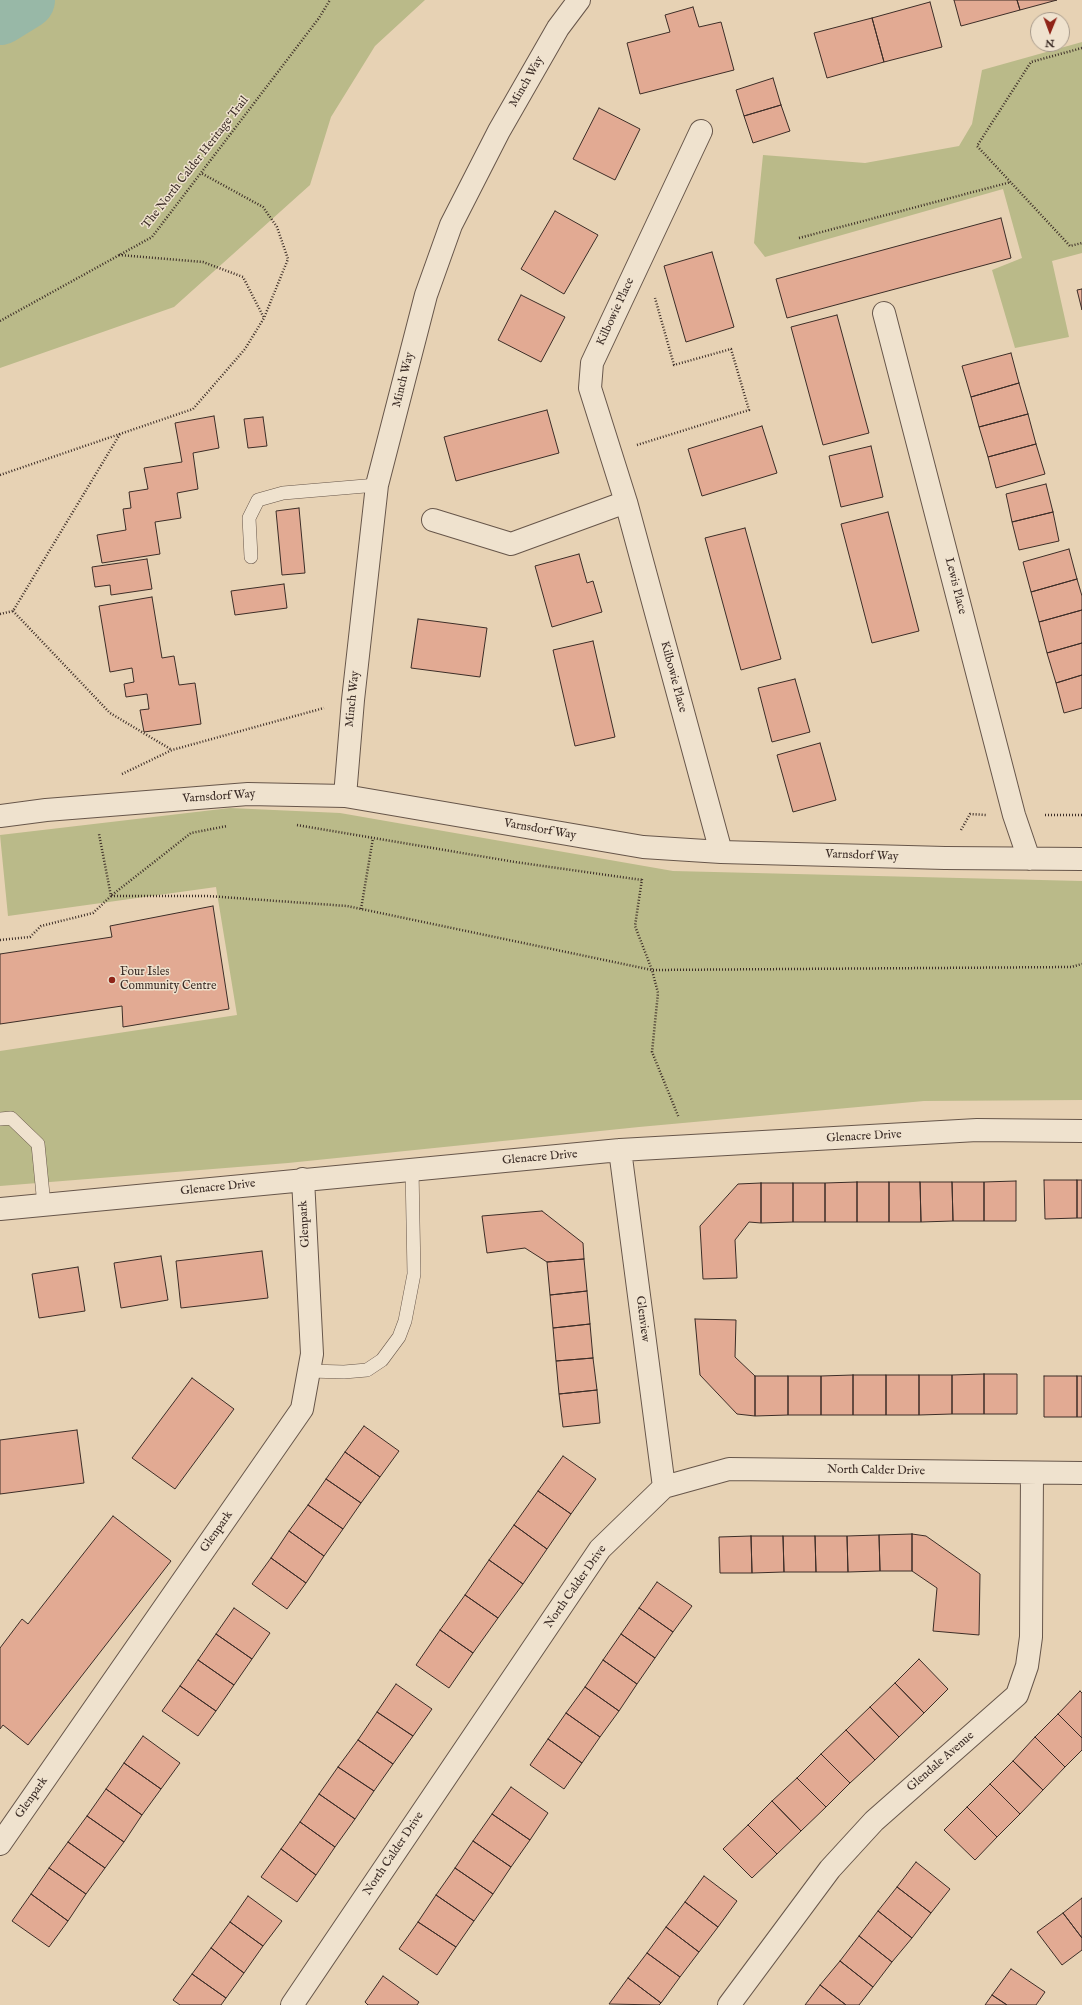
<!DOCTYPE html>
<style>
body{margin:0}
#map{position:relative;width:1082px;height:2005px;overflow:hidden;background:#e7d2b4;font-family:"IM FELL English",serif}
canvas{display:block}
.north{position:absolute;left:1030px;top:12px;width:40px;height:40px;box-sizing:border-box;background:#efe2ce;border:1px solid #a79a8b;border-radius:50%;rotate:181deg;font-size:11px;font-weight:700;line-height:16px;text-align:center;color:#3c2d27}
.north::after{content:'';display:block;margin:auto;width:14px;height:18px;background:#8f2418;clip-path:polygon(50% 0,100% 100%,50% 72%,0 100%)}
</style>
<div id="map">
<canvas width="1082" height="2005"></canvas>
<div class="north">N</div>
</div>
<script>
const ctx = document.querySelector('canvas').getContext('2d');
ctx.lineJoin = 'round';
function paint(path, color) {
  ctx.fillStyle = color;
  ctx.fill(path, 'evenodd');
}
function toPath(rows) {
  const path = new Path2D();
  for (const r of rows) {
    path.moveTo(r[0], r[1]);
    for (let i = 2; i < r.length; i += 2) path.lineTo(r[i], r[i + 1]);
  }
  return path;
}
function stroke(path, color, width, dash) {
  ctx.strokeStyle = color;
  ctx.lineWidth = width;
  ctx.lineCap = dash ? 'butt' : 'round';
  ctx.setLineDash(dash || []);
  ctx.stroke(path);
}
function drawText(font, color, halo, rows, align = 'center') {
  ctx.font = font + ' "IM FELL English",serif';
  ctx.lineWidth = 3;
  ctx.setLineDash([]);
  ctx.textBaseline = 'middle';
  ctx.strokeStyle = halo;
  ctx.fillStyle = color;
  for (const [text, x, y, turn = 0] of rows) {
    ctx.save();
    ctx.translate(x, y);
    ctx.rotate((+turn || 0) * Math.PI / 180);
    ctx.textAlign = isNaN(turn) ? turn : align;
    if (halo) ctx.strokeText(text, 0, 0);
    ctx.fillText(text, 0, 0);
    ctx.restore();
  }
}
const green = toPath([
 [0,0,425,0,375,46,331,117,310,185,174,307,0,368],
 [1082,42,1082,253,1052,261,1069,337,1015,348,992,270,1022,258,1003,189,765,257,754,243,763,155,865,163,959,146,972,124,982,70],
 [230,808,340,813,673,871,1082,881,1082,1100,924,1101,639,1127,288,1163,0,1186,0,1051,237,1015,216,887,8,916,0,835]
]);
const river = toPath([
 [0,16,26,0]
]);
const building = toPath([
 [954,0,1017,0,1020,10,961,26,954,0],
 [1017,0,1057,0,1020,10,1017,0],
 [930,2,942,47,884,62,872,18,930,2],
 [693,7,699,27,721,22,734,70,640,94,627,43,670,32,665,15,693,7],
 [872,18,884,62,827,78,814,33,872,18],
 [773,78,781,105,744,116,736,90,773,78],
 [781,105,790,131,753,143,744,116,781,105],
 [599,108,640,129,615,180,573,159,599,108],
 [555,211,598,235,564,294,521,269,555,211],
 [1001,218,1011,258,787,318,776,279,1001,218],
 [712,252,734,327,686,342,664,266,712,252],
 [1082,289,1082,310,1077,290,1082,289],
 [521,295,565,317,541,362,498,340,521,295],
 [837,315,869,433,823,445,791,327,837,315],
 [1011,353,1019,383,971,397,962,366,1011,353],
 [1019,383,1028,414,979,427,971,397,1019,383],
 [547,410,559,453,456,481,444,437,547,410],
 [1028,414,1036,444,988,457,979,427,1028,414],
 [214,416,219,448,193,453,198,489,177,493,181,518,155,522,160,554,102,563,97,535,126,530,123,509,131,508,129,492,148,489,144,468,182,462,175,423,214,416],
 [263,417,267,446,248,448,244,419,263,417],
 [762,426,777,473,702,496,688,449,762,426],
 [1036,444,1045,474,996,488,988,457,1036,444],
 [871,446,883,497,841,507,829,456,871,446],
 [1046,484,1053,512,1012,522,1006,494,1046,484],
 [299,508,305,573,282,575,276,511,299,508],
 [888,512,919,631,872,643,841,524,888,512],
 [1053,512,1059,541,1019,550,1012,522,1053,512],
 [745,528,781,659,741,670,705,538,745,528],
 [1069,549,1077,579,1031,592,1023,562,1069,549],
 [579,554,587,583,593,581,602,612,552,627,535,566,579,554],
 [147,559,152,589,111,595,110,585,95,587,92,567,147,559],
 [1077,579,1082,596,1082,610,1039,622,1031,592,1077,579],
 [284,584,287,608,235,615,231,591,284,584],
 [152,597,162,658,174,656,179,685,195,683,201,724,144,732,140,710,149,709,147,694,126,697,124,684,134,682,132,668,110,672,99,606,152,597],
 [1082,610,1082,643,1047,653,1039,622,1082,610],
 [418,619,487,628,480,677,411,668,418,619],
 [593,641,615,737,575,746,553,650,593,641],
 [1082,643,1082,675,1056,683,1047,653,1082,643],
 [1082,675,1082,708,1064,713,1056,683,1082,675],
 [795,679,810,732,772,742,758,688,795,679],
 [820,743,836,800,793,812,777,755,820,743],
 [213,906,229,1009,123,1027,122,1006,0,1024,0,954,112,937,110,926,213,906],
 [1044,1180,1077,1180,1077,1218,1045,1219,1044,1180],
 [1077,1180,1082,1180,1082,1218,1077,1218,1077,1180],
 [1016,1181,1016,1221,984,1221,984,1182,1016,1181],
 [857,1182,857,1222,825,1222,825,1183,857,1182],
 [857,1182,889,1182,889,1222,857,1222,857,1182],
 [889,1182,920,1182,921,1222,889,1222,889,1182],
 [920,1182,952,1182,953,1221,921,1222,920,1182],
 [952,1182,984,1182,984,1221,953,1221,952,1182],
 [761,1183,761,1223,749,1222,735,1240,737,1278,703,1279,700,1226,738,1184,761,1183],
 [761,1183,793,1183,793,1222,761,1223,761,1183],
 [793,1183,825,1183,825,1222,793,1222,793,1183],
 [542,1211,583,1243,584,1259,547,1262,525,1248,487,1253,482,1216,542,1211],
 [262,1251,268,1298,181,1308,176,1261,262,1251],
 [161,1256,168,1300,121,1308,114,1263,161,1256],
 [584,1259,587,1291,550,1295,547,1262,584,1259],
 [78,1267,85,1311,39,1318,32,1274,78,1267],
 [587,1291,590,1324,553,1328,550,1295,587,1291],
 [695,1319,736,1320,735,1357,755,1376,755,1416,737,1414,700,1375,695,1319],
 [590,1324,593,1358,556,1361,553,1328,590,1324],
 [593,1358,597,1390,559,1394,556,1361,593,1358],
 [984,1374,1017,1374,1017,1414,984,1414,984,1374],
 [984,1374,984,1414,952,1414,952,1375,984,1374],
 [853,1375,886,1375,886,1415,853,1415,853,1375],
 [853,1375,853,1415,821,1415,821,1376,853,1375],
 [886,1375,919,1375,919,1415,886,1415,886,1375],
 [919,1375,952,1375,952,1414,919,1415,919,1375],
 [755,1376,788,1376,788,1415,755,1416,755,1376],
 [788,1376,821,1376,821,1415,788,1415,788,1376],
 [1044,1376,1077,1376,1077,1417,1044,1417,1044,1376],
 [1077,1376,1082,1376,1082,1417,1077,1417,1077,1376],
 [192,1378,234,1409,175,1489,132,1458,192,1378],
 [597,1390,600,1423,563,1427,559,1394,597,1390],
 [364,1426,399,1451,380,1477,345,1452,364,1426],
 [77,1430,84,1483,0,1494,0,1440,77,1430],
 [345,1452,380,1477,361,1503,326,1479,345,1452],
 [563,1456,596,1479,571,1514,538,1491,563,1456],
 [326,1479,361,1503,343,1529,308,1505,326,1479],
 [538,1491,571,1514,547,1549,514,1525,538,1491],
 [308,1505,343,1529,324,1556,289,1531,308,1505],
 [113,1516,171,1561,28,1745,3,1725,0,1729,0,1648,22,1619,28,1624,113,1516],
 [514,1525,547,1549,523,1584,489,1560,514,1525],
 [289,1531,324,1556,306,1583,271,1558,289,1531],
 [912,1534,926,1536,980,1574,979,1635,933,1631,937,1588,912,1571,912,1534],
 [912,1534,912,1571,880,1571,879,1535,912,1534],
 [879,1535,880,1571,848,1572,847,1536,879,1535],
 [751,1536,783,1536,784,1572,752,1573,751,1536],
 [751,1536,752,1573,720,1573,719,1537,751,1536],
 [783,1536,815,1536,816,1572,784,1572,783,1536],
 [815,1536,847,1536,848,1572,816,1572,815,1536],
 [271,1558,306,1583,287,1609,252,1584,271,1558],
 [489,1560,523,1584,498,1618,465,1595,489,1560],
 [657,1582,692,1606,673,1632,639,1608,657,1582],
 [465,1595,498,1618,473,1653,440,1630,465,1595],
 [234,1608,270,1633,252,1659,216,1634,234,1608],
 [639,1608,673,1632,655,1658,621,1634,639,1608],
 [440,1630,473,1653,449,1688,416,1665,440,1630],
 [216,1634,252,1659,234,1685,198,1660,216,1634],
 [621,1634,655,1658,637,1684,603,1660,621,1634],
 [919,1659,948,1689,924,1713,895,1683,919,1659],
 [198,1660,234,1685,216,1711,180,1686,198,1660],
 [603,1660,637,1684,619,1711,585,1687,603,1660],
 [895,1683,924,1713,899,1737,870,1707,895,1683],
 [396,1684,432,1709,413,1736,377,1712,396,1684],
 [180,1686,216,1711,198,1736,162,1711,180,1686],
 [585,1687,619,1711,600,1737,566,1713,585,1687],
 [1080,1691,1082,1693,1082,1738,1058,1714,1080,1691],
 [870,1707,899,1737,875,1760,846,1730,870,1707],
 [377,1712,413,1736,393,1764,358,1740,377,1712],
 [566,1713,600,1737,582,1763,548,1739,566,1713],
 [1058,1714,1082,1738,1082,1750,1065,1767,1035,1737,1058,1714],
 [846,1730,875,1760,850,1783,821,1754,846,1730],
 [143,1736,180,1763,161,1789,124,1763,143,1736],
 [1035,1737,1065,1767,1043,1790,1013,1761,1035,1737],
 [548,1739,582,1763,564,1789,530,1765,548,1739],
 [358,1740,393,1764,374,1791,338,1767,358,1740],
 [821,1754,850,1783,826,1807,797,1778,821,1754],
 [1013,1761,1043,1790,1020,1814,990,1784,1013,1761],
 [124,1763,161,1789,142,1815,106,1789,124,1763],
 [338,1767,374,1791,355,1819,319,1794,338,1767],
 [797,1778,826,1807,801,1831,772,1801,797,1778],
 [990,1784,1020,1814,997,1837,967,1807,990,1784],
 [511,1787,548,1813,530,1840,492,1814,511,1787],
 [106,1789,142,1815,124,1842,87,1816,106,1789],
 [319,1794,355,1819,335,1847,300,1822,319,1794],
 [772,1801,801,1831,777,1854,748,1825,772,1801],
 [967,1807,997,1837,975,1860,944,1830,967,1807],
 [492,1814,530,1840,511,1867,473,1841,492,1814],
 [87,1816,124,1842,105,1868,68,1842,87,1816],
 [300,1822,335,1847,316,1875,281,1849,300,1822],
 [748,1825,777,1854,752,1878,723,1849,748,1825],
 [473,1841,511,1867,493,1894,455,1868,473,1841],
 [68,1842,105,1868,86,1894,49,1868,68,1842],
 [281,1849,316,1875,297,1902,261,1877,281,1849],
 [916,1862,950,1889,931,1913,897,1887,916,1862],
 [49,1868,86,1894,68,1921,31,1894,49,1868],
 [455,1868,493,1894,474,1921,436,1895,455,1868],
 [704,1876,737,1901,718,1927,685,1902,704,1876],
 [897,1887,931,1913,912,1938,878,1911,897,1887],
 [31,1894,68,1921,49,1947,12,1921,31,1894],
 [436,1895,474,1921,456,1947,418,1922,436,1895],
 [248,1896,282,1921,263,1946,230,1922,248,1896],
 [1082,1898,1082,1938,1063,1913,1082,1898],
 [685,1902,718,1927,699,1952,666,1927,685,1902],
 [878,1911,912,1938,892,1962,859,1936,878,1911],
 [1063,1913,1082,1938,1082,1950,1062,1965,1037,1932,1063,1913],
 [230,1922,263,1946,244,1973,211,1948,230,1922],
 [418,1922,456,1947,437,1975,399,1949,418,1922],
 [666,1927,699,1952,680,1977,647,1953,666,1927],
 [859,1936,892,1962,873,1987,840,1961,859,1936],
 [211,1948,244,1973,226,1998,192,1974,211,1948],
 [647,1953,680,1977,661,2003,628,1978,647,1953],
 [840,1961,873,1987,859,2005,846,2005,820,1985,840,1961],
 [1011,1969,1045,1992,1036,2005,1007,2005,992,1995,1011,1969],
 [192,1974,226,1998,221,2005,180,2005,173,2000,192,1974],
 [383,1976,419,2002,417,2005,368,2005,365,2002,383,1976],
 [628,1978,661,2003,659,2005,609,2004,628,1978],
 [820,1985,846,2005,805,2005,820,1985],
 [992,1995,1007,2005,985,2005,992,1995]
]);
const path = toPath([
 [1082,48,1031,62,977,146,1070,246,1082,243],
 [799,238,1011,182],
 [119,255,203,262,243,277,264,318],
 [0,321,152,237,319,18,330,0],
 [637,445,749,410,731,349,674,365,655,298],
 [0,475,193,409,245,349,264,318,288,259,277,227,263,207,201,173],
 [13,611,110,713,172,750],
 [0,614,13,611,120,434],
 [122,774,172,750,324,708],
 [1045,815,1082,815],
 [297,825,515,862,642,880],
 [961,830,970,814,986,815],
 [642,879,635,926,652,970,658,993,652,1052,679,1118],
 [112,895,191,833,227,826],
 [111,896,208,896,347,906,652,970,1071,967,1082,964],
 [361,909,373,838],
 [0,940,30,937,41,926,93,913,111,896,99,834]
]);
const service = toPath([
 [251,557,249,518,258,500,283,493,377,485],
 [0,1119,11,1118,38,1144,44,1205],
 [309,1371,344,1372,367,1370,382,1360,399,1337,405,1321,414,1274,412,1169]
]);
const minor = toPath([
 [701,131,592,363,590,388,626,502,721,852],
 [884,313,1014,815,1029,859],
 [433,520,511,544,626,502],
 [345,796,353,700,377,485,426,295,451,225,499,131,558,28,579,0],
 [0,816,46,810,248,794,345,796,643,847,721,852,945,858,1082,859],
 [620,1150,664,1487],
 [0,1209,620,1150,977,1130,1082,1131],
 [0,1844,302,1409,312,1354,303,1179],
 [292,2005,600,1549,664,1487,729,1469,1082,1473],
 [729,2005,830,1869,874,1821,1017,1695,1027,1666,1031,1637,1032,1474]
]);
const markers = [
 [112,980,4,"#8f2418"]
];
const streetNames = [
 ["Minch Way",527,82,-60],
 ["The North Calder Heritage Trail",196,163,-52],
 ["Kilbowie Place",616,312,-65],
 ["Minch Way",404,380,-76],
 ["Lewis Place",955,586,76],
 ["Kilbowie Place",673,677,75],
 ["Minch Way",353,699,-84],
 ["Varnsdorf Way",219,797,-4],
 ["Varnsdorf Way",540,830,10],
 ["Varnsdorf Way",862,856,2],
 ["Glenacre Drive",864,1137,-3],
 ["Glenacre Drive",540,1158,-5],
 ["Glenacre Drive",218,1188,-6],
 ["Glenpark",305,1224,-93],
 ["Glenview",642,1319,83],
 ["North Calder Drive",876,1471,1],
 ["Glenpark",217,1532,-55],
 ["North Calder Drive",576,1587,-55],
 ["Glendale Avenue",941,1762,-41],
 ["Glenpark",32,1798,-55],
 ["North Calder Drive",394,1854,-56]
];
const poiNames = [
 ["Four Isles",120,973],
 ["Community Centre",120,987]
];
paint(green, '#baba89');
stroke(river, '#98b8a7', 58);
paint(building, '#e2aa93');
stroke(building, '#3c2d27', 1);
stroke(service, '#67564a', 14);
stroke(minor, '#67564a', 24);
stroke(path, '#3c2d27', 2.5, [1, 2]);
stroke(service, '#efe2ce', 13);
stroke(minor, '#efe2ce', 22);
for (const [x, y, r, color] of markers) {
  const dot = new Path2D();
  dot.arc(x, y, r, 0, 2 * Math.PI);
  ctx.fillStyle = color;
  ctx.fill(dot);
  stroke(dot, '#efe2ce', 1.5);
}
drawText('12px', '#3c2d27', '#efe2ce', streetNames);
drawText('12px', '#3c2d27', '#efe2ce', poiNames, 'left');
</script>
